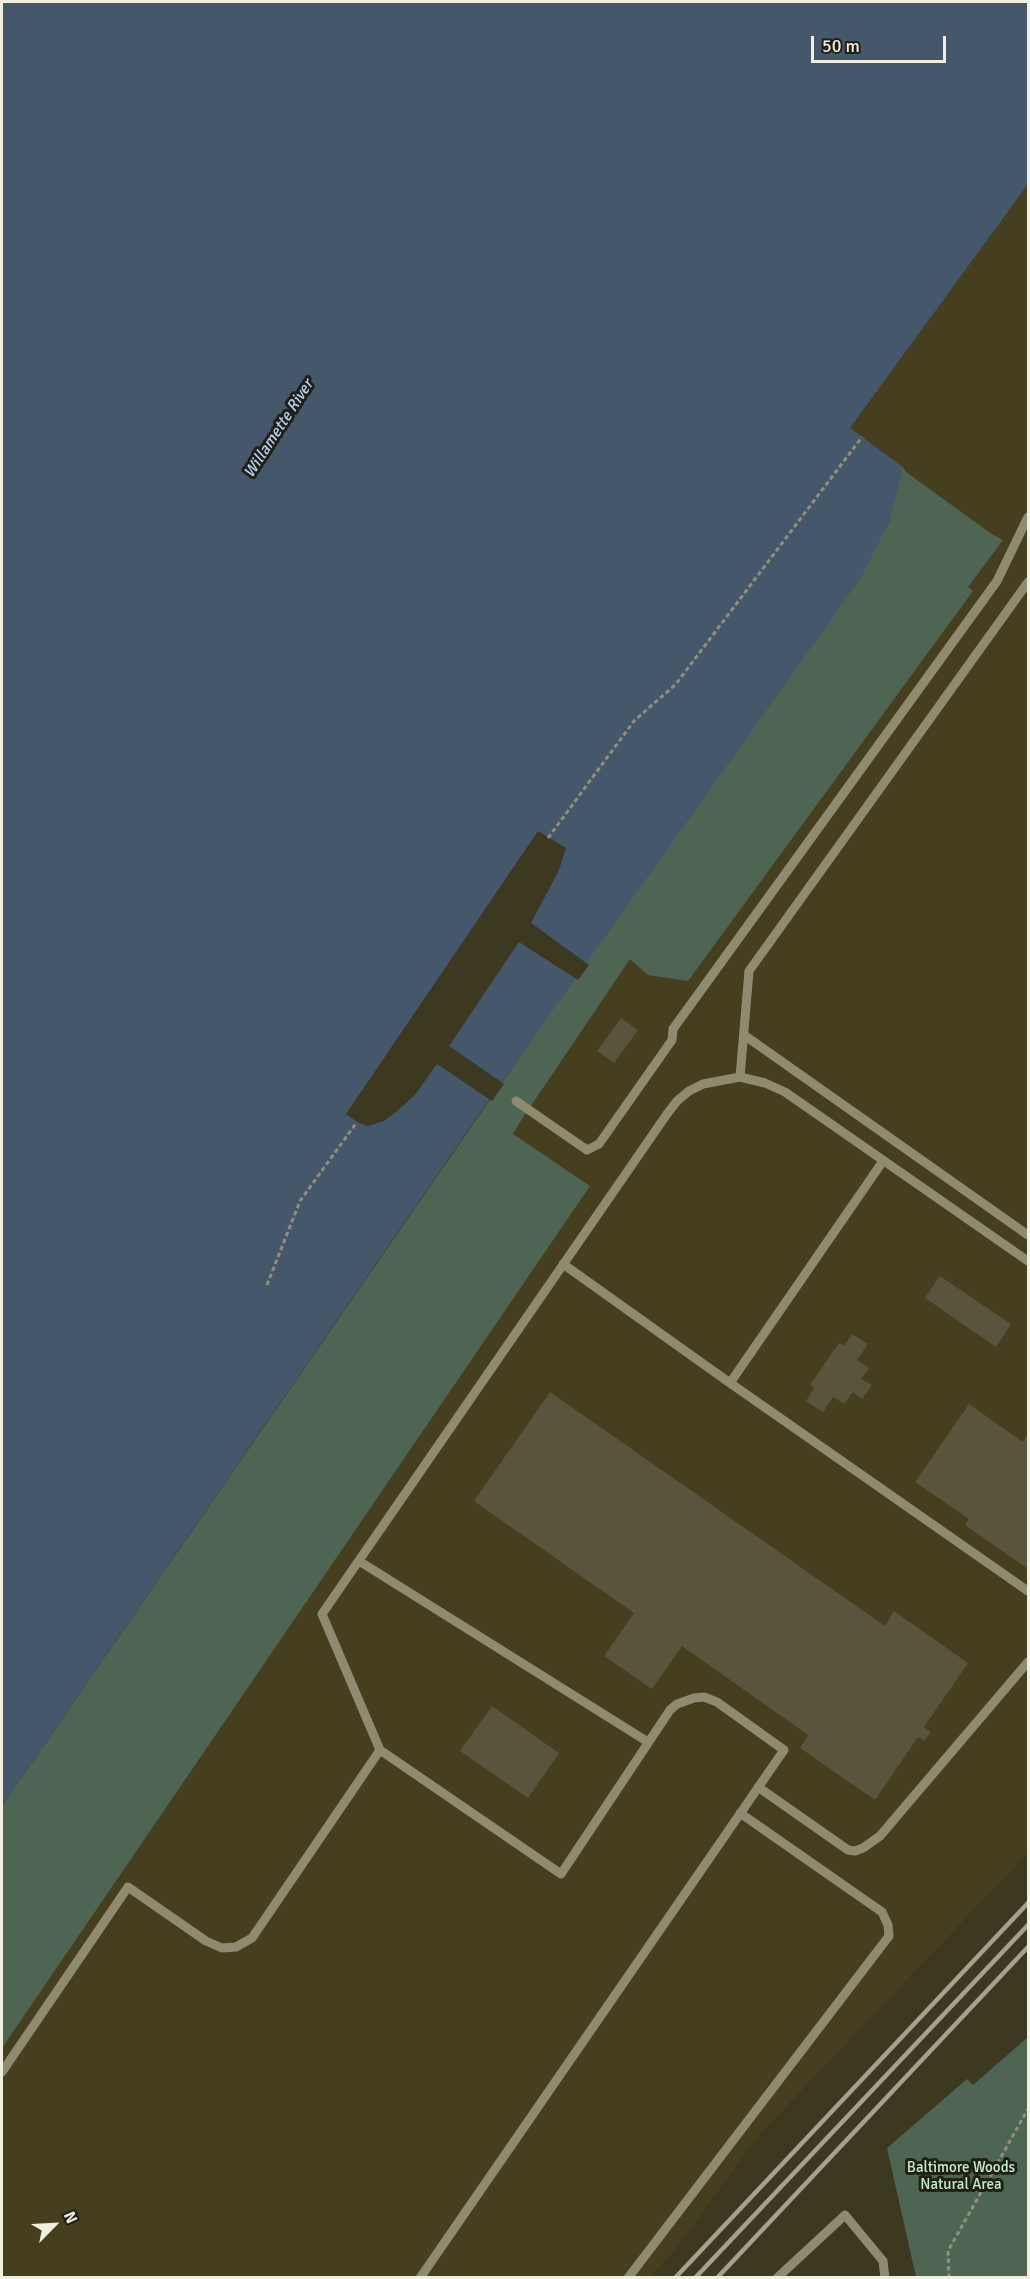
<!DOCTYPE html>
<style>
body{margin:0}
#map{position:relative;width:1030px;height:2279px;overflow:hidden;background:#3d3820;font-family:Signika,sans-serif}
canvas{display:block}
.frame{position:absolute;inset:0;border:3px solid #f1efe0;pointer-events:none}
.north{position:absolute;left:24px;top:2195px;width:60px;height:60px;-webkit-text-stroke:4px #211f15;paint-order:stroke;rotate:66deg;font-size:16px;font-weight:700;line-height:24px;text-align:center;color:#f1efe0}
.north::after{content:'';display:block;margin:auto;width:21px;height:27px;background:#f1efe0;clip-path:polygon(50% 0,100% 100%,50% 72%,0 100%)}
.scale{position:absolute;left:811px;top:36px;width:135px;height:27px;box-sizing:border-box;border:3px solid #f1efe0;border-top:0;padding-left:8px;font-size:18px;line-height:21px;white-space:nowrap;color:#f1efe0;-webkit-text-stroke:4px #211f15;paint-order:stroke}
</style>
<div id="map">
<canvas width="1030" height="2279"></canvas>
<div class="frame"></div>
<div class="north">N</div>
<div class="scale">50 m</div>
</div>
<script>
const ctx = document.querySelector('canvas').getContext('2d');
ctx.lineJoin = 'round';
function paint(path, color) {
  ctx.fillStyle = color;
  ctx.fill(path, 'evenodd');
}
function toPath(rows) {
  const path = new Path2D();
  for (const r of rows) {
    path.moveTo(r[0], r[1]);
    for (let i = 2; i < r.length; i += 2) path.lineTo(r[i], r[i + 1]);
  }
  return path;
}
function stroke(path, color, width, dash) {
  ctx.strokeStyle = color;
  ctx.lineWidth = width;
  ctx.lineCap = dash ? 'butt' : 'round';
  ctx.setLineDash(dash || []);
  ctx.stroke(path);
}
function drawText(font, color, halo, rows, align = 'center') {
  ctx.font = font + ' Signika,sans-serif';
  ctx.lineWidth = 6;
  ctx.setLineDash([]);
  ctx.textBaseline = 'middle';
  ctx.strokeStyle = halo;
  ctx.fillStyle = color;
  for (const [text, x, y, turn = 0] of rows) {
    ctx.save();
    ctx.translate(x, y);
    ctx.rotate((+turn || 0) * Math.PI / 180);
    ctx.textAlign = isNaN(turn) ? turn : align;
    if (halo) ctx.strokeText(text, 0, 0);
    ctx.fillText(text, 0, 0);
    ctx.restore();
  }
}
const built = toPath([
 [1028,184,1028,1853,759,2135,681,2242,651,2277,2,2278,2,1806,491,1097,849,429]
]);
const green = toPath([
 [903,467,906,472,993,535,1003,540,968,587,973,591,688,981,648,975,630,959,520,1122,513,1134,590,1186,2,2048,2,1806,889,522],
 [1028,2037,1028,2277,916,2277,887,2148,967,2079,973,2085]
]);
const water = toPath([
 [2,2,1028,2,1028,184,850,428,903,467,889,522,862,576,491,1097,2,1806]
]);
const pier = toPath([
 [538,831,566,848,559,870,531,923,589,965,578,980,519,942,449,1046,504,1084,492,1101,437,1064,414,1096,397,1111,384,1121,368,1126,357,1122,346,1114]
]);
const building = toPath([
 [621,1018,638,1030,614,1063,597,1051],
 [940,1276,1011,1324,996,1347,925,1298],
 [852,1334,868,1344,857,1360,869,1368,861,1379,872,1385,862,1399,853,1392,844,1404,833,1397,823,1412,806,1401,814,1388,810,1385,839,1343,844,1346],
 [550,1392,885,1626,894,1611,968,1663,924,1727,931,1732,924,1741,918,1737,875,1800,800,1748,808,1735,682,1646,652,1689,604,1656,634,1613,474,1501],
 [969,1404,1023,1442,1027,1435,1028,1436,1028,1569,965,1525,969,1519,915,1482],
 [492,1706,559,1753,528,1798,460,1751]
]);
const path = toPath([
 [548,838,634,721,676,684,862,437],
 [267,1285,300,1201,357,1122],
 [949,2278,948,2251,1028,2109]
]);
const lane = toPath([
 [744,1035,1028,1235],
 [740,1077,749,971,1028,582],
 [516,1101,587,1150,599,1144,672,1040,673,1029,997,581,1028,517],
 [563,1264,730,1383,1028,1591],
 [730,1383,883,1161],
 [359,1561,648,1742],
 [380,1750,561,1874,670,1710,677,1704,694,1698,704,1697,717,1702,784,1750,420,2278],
 [758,1787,848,1850,855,1851,863,1848,880,1836,1028,1662],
 [2,2072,128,1887,206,1941,222,1948,236,1947,252,1938,380,1750,322,1614,667,1114,677,1101,689,1091,703,1084,740,1077,765,1083,785,1092,1028,1261],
 [628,2278,889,1936,888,1925,882,1912,740,1813],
 [777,2278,845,2215,883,2261,885,2278]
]);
const rail = toPath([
 [675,2278,1028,1903],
 [695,2278,1028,1925],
 [717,2278,1028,1947]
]);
const parkNames = [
 ["Baltimore Woods",961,2168],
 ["Natural Area",961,2185]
];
const waterNames = [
 ["Willamette River",279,429,-57]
];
paint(built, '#453e1f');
paint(green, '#4f6554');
paint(water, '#44576b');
paint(pier, '#3d3820');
paint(building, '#59543c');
stroke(path, '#928e7a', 3, [4.5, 3]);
stroke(lane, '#8f8a70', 9);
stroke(rail, '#a4a18e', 4.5);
drawText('15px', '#c1f0ca', '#211f15', parkNames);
drawText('italic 16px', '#b7d5f7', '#211f15', waterNames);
</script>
